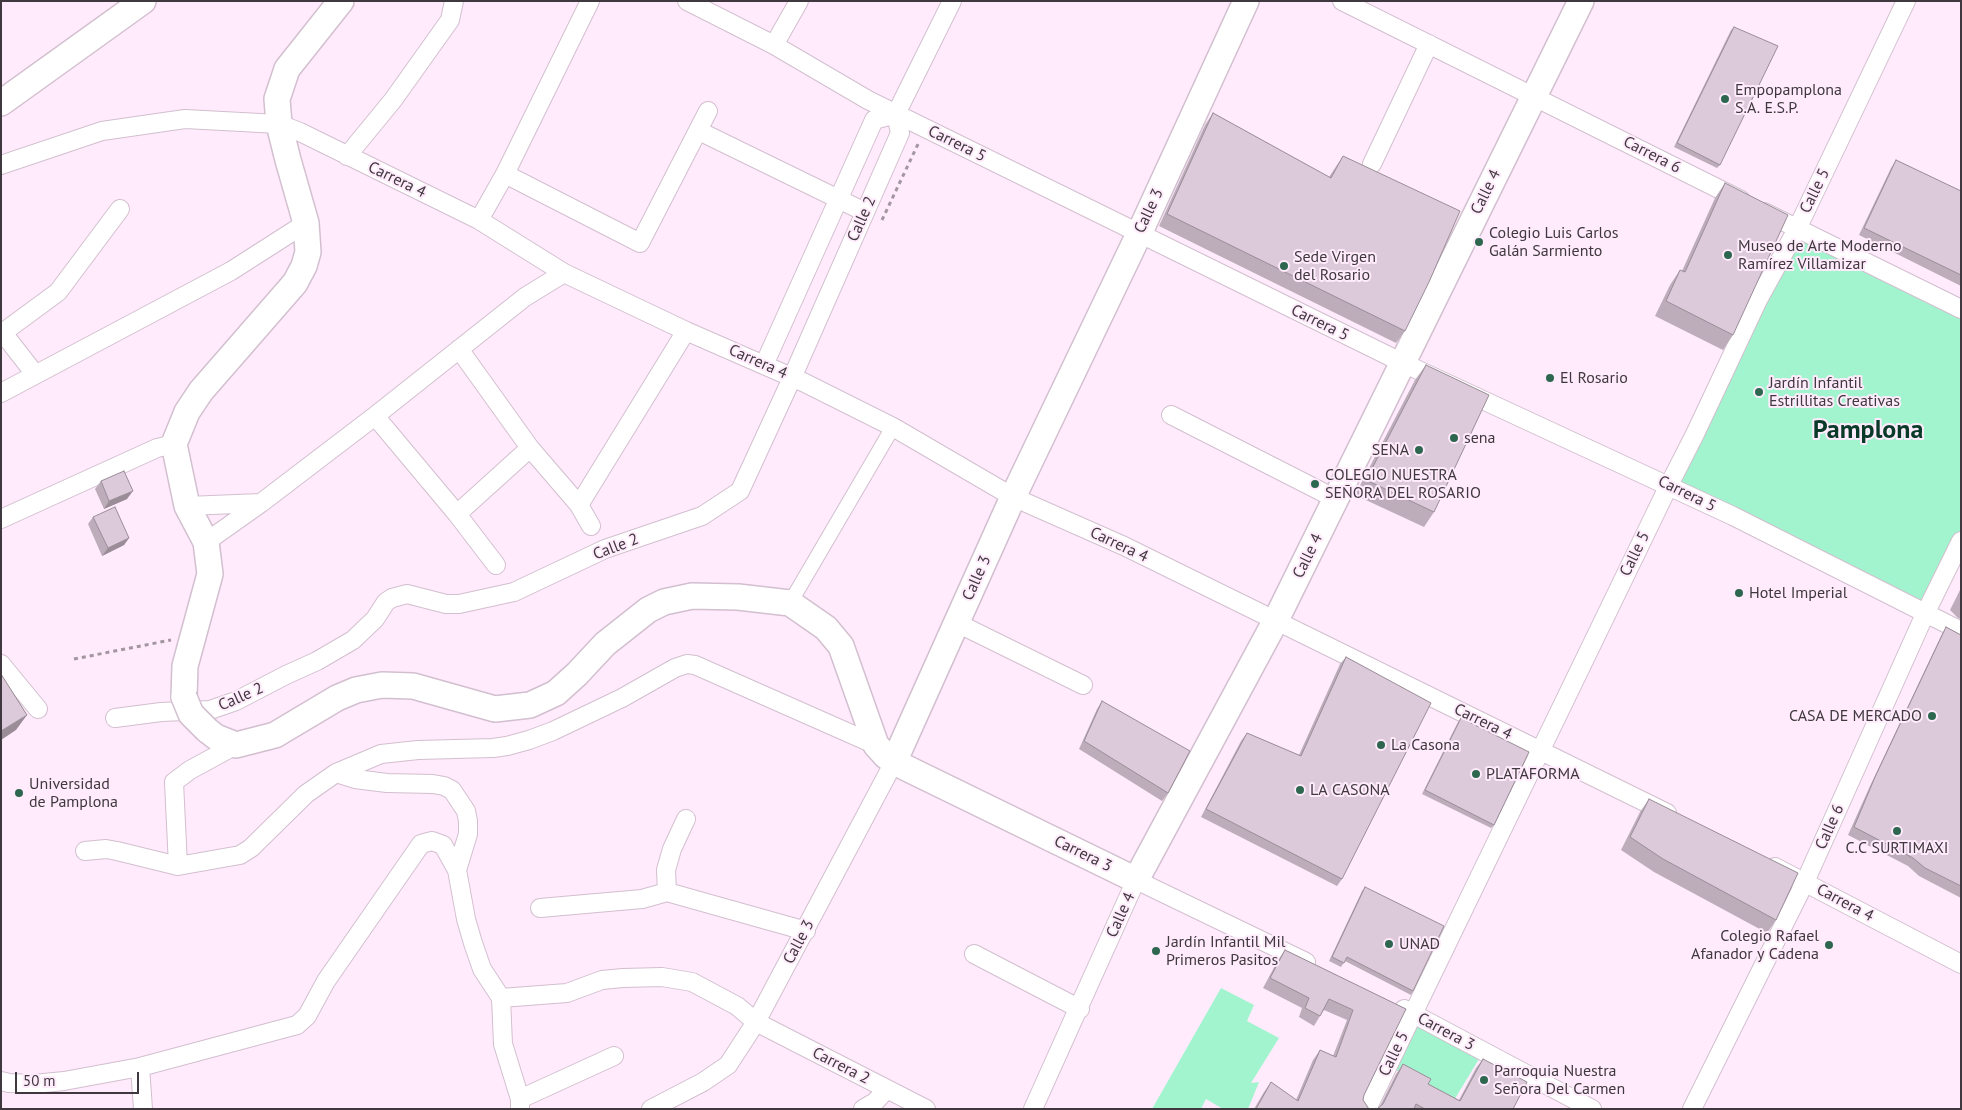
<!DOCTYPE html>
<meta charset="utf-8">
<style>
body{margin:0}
#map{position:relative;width:1962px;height:1110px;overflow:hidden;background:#ffebfb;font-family:"PT Sans",sans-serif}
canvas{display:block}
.frame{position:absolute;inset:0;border:2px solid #3f383e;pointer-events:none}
.scale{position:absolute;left:15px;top:1072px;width:124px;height:22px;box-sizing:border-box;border:2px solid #3f383e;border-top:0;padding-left:6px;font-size:15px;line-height:18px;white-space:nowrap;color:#3f383e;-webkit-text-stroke:4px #ffebfb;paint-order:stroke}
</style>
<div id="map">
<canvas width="1962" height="1110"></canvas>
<div class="frame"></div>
<div class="scale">50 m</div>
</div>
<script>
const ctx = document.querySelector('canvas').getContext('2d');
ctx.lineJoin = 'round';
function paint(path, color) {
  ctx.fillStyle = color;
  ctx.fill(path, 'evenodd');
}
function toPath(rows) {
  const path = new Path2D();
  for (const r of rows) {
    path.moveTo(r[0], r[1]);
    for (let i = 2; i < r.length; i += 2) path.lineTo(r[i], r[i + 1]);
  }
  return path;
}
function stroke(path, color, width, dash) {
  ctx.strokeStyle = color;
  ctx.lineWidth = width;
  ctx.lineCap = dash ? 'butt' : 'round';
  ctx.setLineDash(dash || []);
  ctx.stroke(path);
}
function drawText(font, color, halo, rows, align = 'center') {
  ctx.font = font + ' "PT Sans",sans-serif';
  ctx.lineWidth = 4;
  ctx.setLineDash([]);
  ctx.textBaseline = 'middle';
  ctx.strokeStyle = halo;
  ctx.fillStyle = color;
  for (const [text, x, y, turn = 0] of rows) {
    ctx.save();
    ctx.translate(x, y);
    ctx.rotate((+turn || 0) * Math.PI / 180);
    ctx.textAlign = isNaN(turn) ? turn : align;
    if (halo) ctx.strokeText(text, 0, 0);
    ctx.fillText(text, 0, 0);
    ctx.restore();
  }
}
const green = toPath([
 [1797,229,1961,311,1961,540,1925,614,1669,485],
 [1221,988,1254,1005,1247,1021,1279,1038,1251,1083,1259,1082,1248,1109,1223,1109,1206,1099,1201,1109,1152,1109],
 [1417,1026,1479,1059,1453,1102,1396,1070]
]);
const path = toPath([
 [882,220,919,142],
 [74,659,171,640]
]);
const pedestrian = toPath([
 [790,603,893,427]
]);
const minor = toPath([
 [687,1,774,45,868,100,1403,363,1733,516,1961,631],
 [1342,1,1741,200],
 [774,45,799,1],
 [699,131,865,212],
 [347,156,393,100,450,20,454,1],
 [1372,164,1429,44],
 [1,165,102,131,185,119,279,124,300,132,479,220,564,273,686,331,805,383,893,427,1013,497,1124,546,1667,813],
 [505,174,640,243,708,111],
 [1764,212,1961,309],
 [479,220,505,174,590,1],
 [3,333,35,374],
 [1,334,58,292,120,209],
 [459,349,530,448,579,505,591,526],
 [764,365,874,120,896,114],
 [1,393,231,271,306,223],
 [1171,415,1336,499],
 [375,416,457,514,496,565],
 [579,505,686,331],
 [187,506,261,503],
 [457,514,530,448],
 [1,519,157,448,174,444],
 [206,542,261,503,375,416,525,297,564,273],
 [957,623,1083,685],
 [1,664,38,709],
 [115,718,161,712,210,710,236,701,286,675,317,661,353,640,375,619,386,602,392,598,407,594,446,604,459,604,514,592,605,549,702,516,740,491,792,378,900,133,896,114,952,1],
 [336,773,381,754,418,750,493,748,507,746,529,740,553,731,622,698,675,668,687,664,695,665,876,745],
 [85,851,106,849,117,851,178,866,240,855,251,848,306,794,336,773,355,779,387,783,433,784,444,786,452,790,466,811,468,821,468,834,457,870],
 [178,866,174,782,190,770,236,745],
 [1775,867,1961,964],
 [667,892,666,870,672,849,686,819],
 [540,908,642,899,667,892,806,931],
 [974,954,1080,1009],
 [501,998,567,993,602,980,623,978,662,977,692,982,737,1006,756,1022,926,1109],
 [1404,1009,1592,1109],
 [140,1067,143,1109],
 [1,1081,9,1083,34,1084,64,1081,140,1067,297,1025,307,1016,326,981,421,844,432,841,443,845,457,870,466,919,473,943,482,969,501,998,503,1044,520,1099,520,1109],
 [520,1099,614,1056],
 [651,1109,703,1082,728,1065,756,1022,894,762],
 [863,1109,875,1102,887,1089],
 [1033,1109,1136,880,1306,962],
 [1367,1109,1669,485,1695,434,1758,300,1797,229,1906,1],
 [1692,1109,1805,882,1925,614,1961,541]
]);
const secondary = toPath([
 [1,103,143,1],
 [184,697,185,666,210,574,206,542,187,506,174,444,187,412,201,391,295,283,304,266,308,252,306,223,288,160,279,124,277,99,287,69,341,1],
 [207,730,216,737,236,745,275,735,337,698,356,690,382,685,413,686,495,709,530,705,556,693,577,674,605,644,648,610,664,602,692,596,738,597,790,603,826,628,841,646,876,745,886,756,894,762,1136,880,1276,620,1581,1],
 [894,762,1013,497,1139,234,1246,1]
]);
const secondaryBridge = toPath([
 [184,697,191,714,207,730]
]);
const wall = toPath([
 [1734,27,1720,165,1717,168,1674,147,1731,30],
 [1213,113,1329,177,1343,156,1405,331,1396,343,1159,226,1205,125],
 [1896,160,1961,191,1961,286,1859,235,1891,168],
 [1725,183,1733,335,1723,350,1655,316,1670,285,1680,270,1682,271,1715,198],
 [1426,365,1434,512,1424,527,1355,495,1415,380],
 [101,481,127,499,104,509,95,489],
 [93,517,129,538,124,545,102,556,88,524],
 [1961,588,1961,619,1958,618,1950,610],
 [1946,627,1961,635,1961,898,1919,876,1908,866,1848,835,1870,786,1941,636],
 [1346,657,1342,879,1337,886,1201,817,1241,741,1247,733,1299,755,1340,664],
 [1102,701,1168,793,1162,801,1079,749,1097,709],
 [1461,718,1494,825,1491,828,1422,794,1458,722],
 [1649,799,1776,920,1767,933,1654,872,1621,850,1640,812],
 [1365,887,1413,991,1411,995,1345,961,1341,967,1329,961,1362,891],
 [1285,950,1406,1009,1364,1095,1363,1100,1369,1109,1370,1109,1254,1109,1264,1092,1271,1082,1296,1100,1313,1060,1320,1050,1333,1056,1347,1020,1324,1010,1320,1016,1314,1026,1299,1017,1302,1008,1263,988,1278,960],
 [1483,1059,1513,1109,1377,1109,1380,1106,1396,1074,1403,1064,1428,1084,1459,1100,1476,1068]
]);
const shadedWall = toPath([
 [133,491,127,499,104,509,109,501],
 [129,538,124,545,102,556,108,548],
 [27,715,16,730,1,740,1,731]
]);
const building = toPath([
 [1734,27,1778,46,1720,165,1677,143,1734,27],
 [1213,113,1331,178,1343,156,1460,211,1429,282,1405,331,1167,214,1213,113],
 [1896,160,1961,191,1961,275,1864,228,1896,160],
 [1725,183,1788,215,1733,335,1666,301,1680,270,1685,272,1725,183],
 [1426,365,1489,395,1434,512,1366,480,1426,365],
 [124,471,133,491,109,501,101,481,124,471],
 [115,507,129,538,108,548,93,517,115,507],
 [1946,627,1961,635,1961,886,1925,868,1913,858,1854,827,1875,777,1946,627],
 [1346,657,1431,703,1342,879,1206,809,1247,733,1301,756,1346,657],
 [1,674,27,715,1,731,1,674],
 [1102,701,1190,751,1168,793,1084,741,1102,701],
 [1461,718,1529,752,1494,825,1425,790,1461,718],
 [1649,799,1798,873,1776,920,1663,859,1630,837,1649,799],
 [1365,887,1444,926,1413,991,1347,957,1344,963,1332,957,1365,887],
 [1285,950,1406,1009,1364,1095,1363,1100,1369,1109,1370,1109,1256,1109,1271,1082,1298,1101,1320,1050,1336,1057,1353,1010,1329,999,1320,1016,1305,1008,1309,998,1270,978,1285,950],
 [1483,1059,1527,1082,1513,1109,1425,1109,1416,1104,1414,1109,1377,1109,1383,1104,1403,1064,1431,1079,1428,1084,1460,1101,1483,1059]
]);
const markers = [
 [1725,99,5,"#2e674f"],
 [1479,242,5,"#2e674f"],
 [1728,255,5,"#2e674f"],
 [1284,266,5,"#2e674f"],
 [1550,378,5,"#2e674f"],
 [1759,392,5,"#2e674f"],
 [1454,438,5,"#2e674f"],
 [1419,450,5,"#2e674f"],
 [1315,484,5,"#2e674f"],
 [1739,593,5,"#2e674f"],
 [1932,716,5,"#2e674f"],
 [1381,745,5,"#2e674f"],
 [1476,774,5,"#2e674f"],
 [1300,790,5,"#2e674f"],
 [19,793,5,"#2e674f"],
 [1897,831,5,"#2e674f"],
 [1389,944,5,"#2e674f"],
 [1829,945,5,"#2e674f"],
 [1156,951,5,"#2e674f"],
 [1484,1080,5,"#2e674f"]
];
const poiNames = [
 ["Empopamplona",1735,90],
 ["S.A. E.S.P.",1735,108],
 ["Colegio Luis Carlos",1489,233],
 ["Galán Sarmiento",1489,251],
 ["Museo de Arte Moderno",1738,246],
 ["Ramírez Villamizar",1738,264],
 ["Sede Virgen",1294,257],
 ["del Rosario",1294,275],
 ["El Rosario",1560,378],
 ["Jardín Infantil",1769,383],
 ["Estrillitas Creativas",1769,401],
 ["sena",1464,438],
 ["SENA",1409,450,"right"],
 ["COLEGIO NUESTRA",1325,475],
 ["SEÑORA DEL ROSARIO",1325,493],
 ["Hotel Imperial",1749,593],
 ["CASA DE MERCADO",1922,716,"right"],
 ["La Casona",1391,745],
 ["PLATAFORMA",1486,774],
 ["Universidad",29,784],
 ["de Pamplona",29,802],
 ["LA CASONA",1310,790],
 ["C.C SURTIMAXI",1897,848,"center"],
 ["Colegio Rafael",1819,936,"right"],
 ["Afanador y Cadena",1819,954,"right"],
 ["Jardín Infantil Mil",1166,942],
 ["Primeros Pasitos",1166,960],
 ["UNAD",1399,944],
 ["Parroquia Nuestra",1494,1071],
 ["Señora Del Carmen",1494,1089]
];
const streetNames = [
 ["Carrera 5",957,144,26],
 ["Carrera 6",1652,155,27],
 ["Carrera 4",397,180,26],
 ["Calle 5",1815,191,-64],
 ["Calle 4",1486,192,-64],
 ["Calle 3",1149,211,-65],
 ["Calle 2",862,219,-66],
 ["Carrera 5",1320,323,26],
 ["Carrera 4",758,362,24],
 ["Carrera 5",1687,494,26],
 ["Carrera 4",1119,545,25],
 ["Calle 2",616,547,-21],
 ["Calle 5",1635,554,-64],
 ["Calle 4",1308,556,-64],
 ["Calle 3",977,578,-66],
 ["Calle 2",241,697,-24],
 ["Carrera 4",1483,722,26],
 ["Calle 6",1830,827,-66],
 ["Carrera 3",1083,854,26],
 ["Carrera 4",1845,903,28],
 ["Calle 4",1121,915,-66],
 ["Calle 3",799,942,-62],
 ["Carrera 3",1446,1032,28],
 ["Calle 5",1394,1054,-64],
 ["Carrera 2",841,1066,27]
];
const townNames = [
 ["Pamplona",1868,431]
];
paint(green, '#a1f4ce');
stroke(pedestrian, '#d2bfcf', 16);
stroke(minor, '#d2bfcf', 20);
stroke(secondary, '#d2bfcf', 28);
stroke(path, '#a396a1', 3, [4, 4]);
stroke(pedestrian, '#fff', 14);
stroke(minor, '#fff', 18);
stroke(secondary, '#fff', 25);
stroke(secondaryBridge, '#d2bfcf', 28, []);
stroke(secondaryBridge, '#fff', 25);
paint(wall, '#bdadbb');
paint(shadedWall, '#9a8d98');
paint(building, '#dcc9d9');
stroke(building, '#9a8d98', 1);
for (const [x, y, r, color] of markers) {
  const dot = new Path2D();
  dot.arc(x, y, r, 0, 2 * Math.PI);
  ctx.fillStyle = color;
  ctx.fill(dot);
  stroke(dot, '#ffebfb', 2);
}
drawText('16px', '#3f383e', '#ffebfb', poiNames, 'left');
drawText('16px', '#3f383e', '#ffebfb', streetNames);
drawText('bold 26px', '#093a28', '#ffebfb', townNames);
</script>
